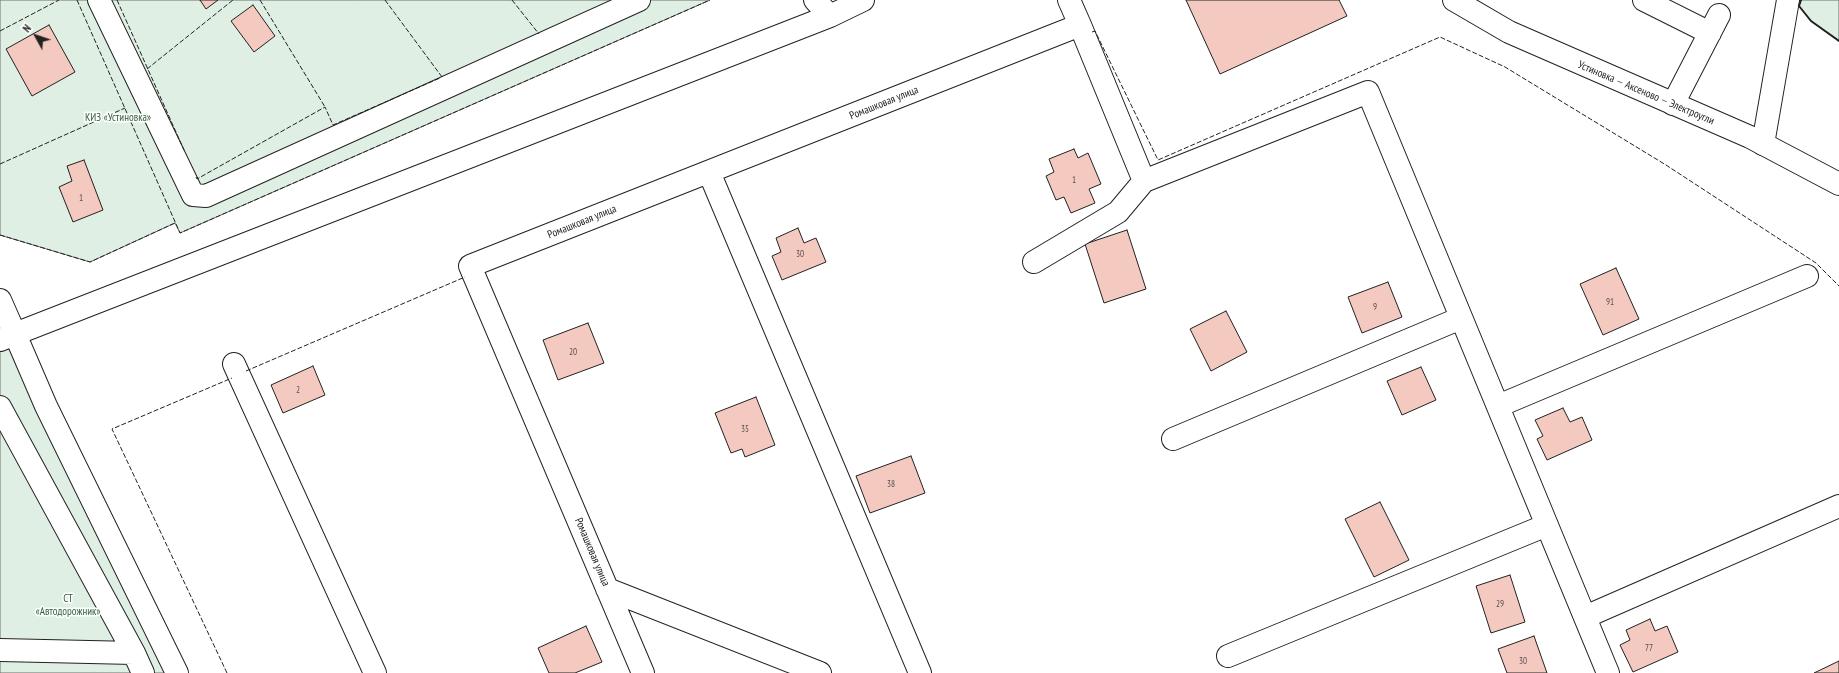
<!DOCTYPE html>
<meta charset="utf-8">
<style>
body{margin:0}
#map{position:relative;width:1839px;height:673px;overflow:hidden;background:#fff;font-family:"PT Sans Narrow",sans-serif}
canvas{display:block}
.north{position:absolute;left:16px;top:16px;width:40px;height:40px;-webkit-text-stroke:3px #fff;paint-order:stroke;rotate:310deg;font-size:11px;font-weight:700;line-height:16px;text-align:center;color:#222}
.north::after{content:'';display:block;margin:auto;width:14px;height:18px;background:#222;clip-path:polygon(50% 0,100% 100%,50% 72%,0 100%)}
</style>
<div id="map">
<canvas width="1839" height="673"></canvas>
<div class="north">N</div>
</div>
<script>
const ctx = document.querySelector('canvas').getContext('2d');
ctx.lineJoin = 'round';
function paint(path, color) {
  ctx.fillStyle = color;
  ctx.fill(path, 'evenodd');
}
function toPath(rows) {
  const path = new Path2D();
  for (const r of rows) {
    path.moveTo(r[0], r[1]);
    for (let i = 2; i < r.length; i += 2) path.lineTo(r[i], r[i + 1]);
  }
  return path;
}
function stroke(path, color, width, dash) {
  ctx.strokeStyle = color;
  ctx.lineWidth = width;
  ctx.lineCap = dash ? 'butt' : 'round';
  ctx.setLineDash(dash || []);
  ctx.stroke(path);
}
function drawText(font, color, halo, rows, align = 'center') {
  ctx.font = font + ' "PT Sans Narrow",sans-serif';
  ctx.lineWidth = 3;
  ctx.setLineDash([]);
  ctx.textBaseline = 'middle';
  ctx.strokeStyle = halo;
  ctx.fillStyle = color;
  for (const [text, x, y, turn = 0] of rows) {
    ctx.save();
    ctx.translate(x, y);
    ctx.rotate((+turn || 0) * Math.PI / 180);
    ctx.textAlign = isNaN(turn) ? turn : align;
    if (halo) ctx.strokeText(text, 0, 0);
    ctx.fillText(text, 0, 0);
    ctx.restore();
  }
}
const green = toPath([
 [0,0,710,0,180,233,175,223,90,262,0,235,0,0],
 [1801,0,1839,0,1839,41,1811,21,1799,6,1801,0],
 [0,300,177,673,0,673,0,300]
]);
const building = toPath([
 [200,0,218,0,206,9,200,0],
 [1186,0,1339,0,1347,16,1220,74,1186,0],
 [253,5,275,36,254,52,231,21,253,5],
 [49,25,75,72,32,96,6,49,49,25],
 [1074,149,1078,158,1088,153,1101,184,1089,189,1095,203,1071,213,1064,197,1056,200,1046,176,1054,172,1049,159,1074,149],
 [84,160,103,210,73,222,59,187,72,181,67,166,84,160],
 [798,228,804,243,816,238,826,262,782,280,772,256,781,252,776,238,798,228],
 [1127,230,1146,289,1104,303,1085,244,1127,230],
 [1616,268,1639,319,1603,335,1580,284,1616,268],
 [1388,282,1402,317,1362,333,1348,297,1388,282],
 [1226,311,1247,352,1211,371,1190,329,1226,311],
 [588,323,604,363,558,380,543,340,588,323],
 [313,366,325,395,283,413,271,385,313,366],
 [1421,367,1436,400,1402,415,1387,381,1421,367],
 [756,397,775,445,745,457,742,449,731,453,715,413,756,397],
 [1563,408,1570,422,1582,417,1592,440,1547,460,1537,439,1543,436,1535,420,1563,408],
 [911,456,925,493,870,513,856,476,911,456],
 [1380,502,1409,560,1374,577,1345,519,1380,502],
 [1510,575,1525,622,1491,633,1476,586,1510,575],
 [1650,619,1655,631,1667,626,1678,652,1633,672,1620,645,1630,640,1626,630,1650,619],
 [586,626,602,662,575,673,549,673,538,648,586,626],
 [1534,636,1547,673,1507,673,1498,649,1534,636],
 [1839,661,1839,673,1814,673,1839,661]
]);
const minor = toPath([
 [99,0,193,195,206,196,639,0],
 [815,0,830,16],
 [1644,0,1710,33],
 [1080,25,1144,181,1368,92,1608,673],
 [1673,104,1719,15],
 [1763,144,1788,0],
 [709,172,920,673],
 [1034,262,1118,212,1144,181],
 [0,300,15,334,830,16,863,0],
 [0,340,15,334,46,406,177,673],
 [234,364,375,673],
 [1498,406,1807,276],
 [0,407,134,653],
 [1173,439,1461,318],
 [607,589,820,673],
 [1585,617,1839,506],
 [0,650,134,653,143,673],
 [1228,656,1547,525],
 [643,673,470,266,1080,25,1069,0]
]);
const major = toPath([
 [1454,0,1509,32,1750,137,1839,184]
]);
const fence = toPath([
 [77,0,180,233,710,0],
 [117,0,184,150],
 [260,0,325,107],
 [385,0,442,77],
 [512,0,539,34],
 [0,31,59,0],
 [1092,32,1095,31,1158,160,1440,37,1505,67,1666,165,1816,263,1839,286],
 [147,69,233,0],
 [0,164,125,108],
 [196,177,197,179,325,107,333,125,440,78],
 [0,235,90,262,175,223],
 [246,371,465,277],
 [227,673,112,429,232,378]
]);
const wall = toPath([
 [1801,0,1799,6,1811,21,1839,41]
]);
const numberNames = [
 ["1",1074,180],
 ["1",81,198],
 ["30",800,254],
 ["91",1610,302],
 ["9",1375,307],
 ["20",573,352],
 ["2",298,390],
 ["35",745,429],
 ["38",891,484],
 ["29",1500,604],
 ["77",1649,648],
 ["30",1523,661]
];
const streetNames = [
 ["Устиновка — Аксеново — Электроугли",1646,93,23],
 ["Ромашковая улица",884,103,-22],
 ["Ромашковая улица",582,222,-22],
 ["Ромашковая улица",592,552,67]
];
const parkNames = [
 ["КИЗ «Устиновка»",118,118],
 ["СТ",68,599],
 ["«Автодорожник»",68,612]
];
paint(green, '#e0efe3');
stroke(green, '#6f6f6f', 1);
paint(building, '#f3c9c0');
stroke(building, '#222', 1);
stroke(minor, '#222', 24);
stroke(major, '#222', 24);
stroke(minor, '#fff', 22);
stroke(major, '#fff', 22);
stroke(fence, '#222', 1, [5, 2]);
stroke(wall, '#222', 2);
drawText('9px', '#564c4a', null, numberNames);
drawText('11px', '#222', '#fff', streetNames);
drawText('11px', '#2f5e38', '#fff', parkNames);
</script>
